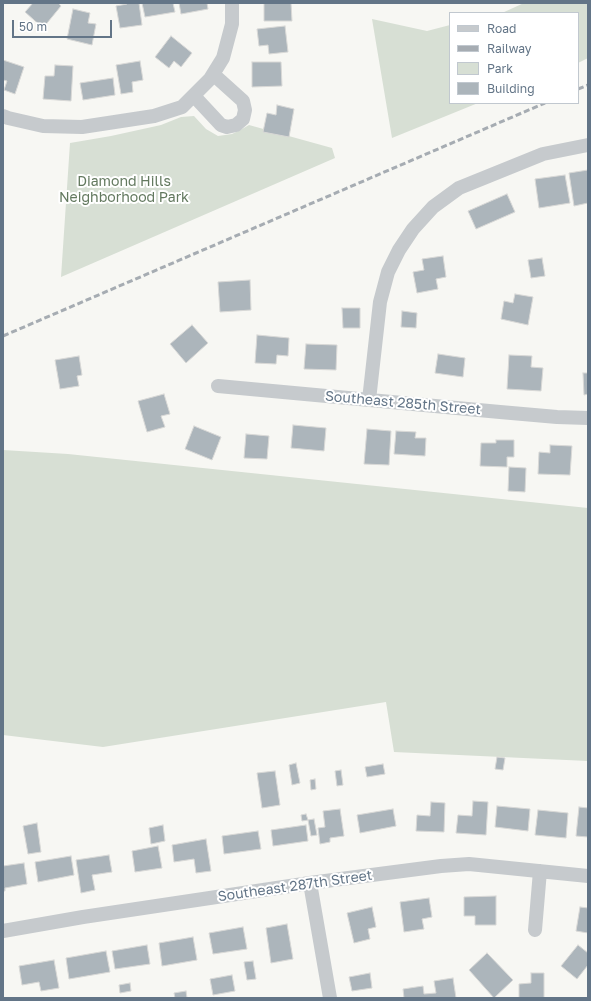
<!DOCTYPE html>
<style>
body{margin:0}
#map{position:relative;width:591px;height:1001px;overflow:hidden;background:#f7f7f3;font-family:"Golos Text",sans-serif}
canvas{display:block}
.frame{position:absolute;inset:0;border:4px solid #637587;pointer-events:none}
.legend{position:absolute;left:449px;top:12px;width:130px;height:92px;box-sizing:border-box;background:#fff;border:1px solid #c1c8cf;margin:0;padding:5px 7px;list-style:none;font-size:12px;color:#637587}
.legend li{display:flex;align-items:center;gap:8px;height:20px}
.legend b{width:20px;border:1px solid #c1c8cf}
.scale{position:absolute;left:12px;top:20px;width:100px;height:18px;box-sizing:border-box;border:2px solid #637587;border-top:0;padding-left:5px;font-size:12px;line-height:14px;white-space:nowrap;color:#637587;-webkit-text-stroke:3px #fff;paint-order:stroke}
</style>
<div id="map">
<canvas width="591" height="1001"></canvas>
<div class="frame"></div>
<ul class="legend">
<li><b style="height:5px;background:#c6cacd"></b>Road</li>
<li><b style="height:5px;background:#a6acb2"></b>Railway</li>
<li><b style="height:11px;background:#d7dfd4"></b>Park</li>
<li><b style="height:11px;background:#acb5bb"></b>Building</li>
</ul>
<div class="scale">50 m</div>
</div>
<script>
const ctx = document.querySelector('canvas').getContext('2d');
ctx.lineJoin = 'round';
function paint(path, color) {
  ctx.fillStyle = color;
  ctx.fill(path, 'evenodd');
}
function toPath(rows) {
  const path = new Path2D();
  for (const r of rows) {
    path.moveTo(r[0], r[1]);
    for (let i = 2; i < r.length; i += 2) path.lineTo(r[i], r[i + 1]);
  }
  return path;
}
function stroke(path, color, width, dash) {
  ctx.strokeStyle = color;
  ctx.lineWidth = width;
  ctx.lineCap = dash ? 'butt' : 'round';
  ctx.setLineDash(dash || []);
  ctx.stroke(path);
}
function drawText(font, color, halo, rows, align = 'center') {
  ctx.font = font + ' "Golos Text",sans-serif';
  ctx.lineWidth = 4;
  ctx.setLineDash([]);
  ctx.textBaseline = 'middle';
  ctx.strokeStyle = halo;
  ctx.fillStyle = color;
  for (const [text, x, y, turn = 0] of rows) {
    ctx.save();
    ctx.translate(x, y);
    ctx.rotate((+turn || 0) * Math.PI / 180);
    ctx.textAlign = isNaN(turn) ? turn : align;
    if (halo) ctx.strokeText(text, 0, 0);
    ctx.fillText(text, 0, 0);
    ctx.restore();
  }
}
const green = toPath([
 [524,3,588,3,588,58,578,63,578,13,502,13],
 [372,19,427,31,450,25,450,103,478,103,392,138],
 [194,116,206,129,218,136,232,134,242,129,249,125,332,148,335,158,61,277,70,143,111,136,161,125,181,117],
 [3,450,68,454,588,508,588,761,394,752,386,702,103,747,3,735]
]);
const building = toPath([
 [33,3,58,3,61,6,43,28,25,12,33,3],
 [127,3,139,3,142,25,120,28,116,6,127,4,127,3],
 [142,3,173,3,175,12,145,17,142,3],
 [179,3,207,3,208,9,181,14,179,3],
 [264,3,291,3,292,21,264,21,264,3],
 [73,9,90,13,88,23,96,24,92,45,67,39,73,9],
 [285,26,288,52,269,54,268,45,259,46,257,29,285,26],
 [171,36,192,53,181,67,174,61,169,68,155,57,171,36],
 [3,60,24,67,15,94,4,90,7,81,3,80,3,60],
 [140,61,143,80,132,82,133,92,121,94,116,65,140,61],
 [252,62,281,62,282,86,252,87,252,62],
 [55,65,73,66,71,101,43,99,45,76,54,76,55,65],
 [113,78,115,95,83,100,80,83,113,78],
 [277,105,294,109,289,137,263,132,267,113,276,115,277,105],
 [588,170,588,203,574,206,569,173,588,170],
 [565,175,570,203,539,208,535,179,565,175],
 [507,194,515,212,476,229,468,211,507,194],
 [443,256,446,277,436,279,438,289,417,293,413,272,424,270,422,259,443,256],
 [542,258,545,276,531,278,528,260,542,258],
 [250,280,251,310,220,312,218,282,250,280],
 [515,294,533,297,528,325,501,319,504,301,513,303,515,294],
 [342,308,360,308,360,328,343,328,342,308],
 [402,311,417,313,416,328,401,327,402,311],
 [192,325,208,343,186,363,170,344,192,325],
 [257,335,289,338,288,356,277,355,276,364,255,363,257,335],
 [306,344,337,345,336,370,304,369,306,344],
 [438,354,465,358,463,377,435,373,438,354],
 [509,355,532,356,531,367,543,368,541,391,507,389,509,355],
 [79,356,82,375,77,376,79,386,60,389,55,360,79,356],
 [583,373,588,373,588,394,584,395,583,373],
 [164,394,170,414,161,416,165,427,147,432,138,401,164,394],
 [293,425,326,428,324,451,291,448,293,425],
 [194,426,221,437,212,460,185,449,194,426],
 [367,429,391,431,389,465,364,464,367,429],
 [396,431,416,432,415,438,426,438,425,456,394,454,396,431],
 [246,434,269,436,267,459,244,458,246,434],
 [496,440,514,440,514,457,507,457,507,467,480,466,481,443,496,443,496,440],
 [550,445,572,446,570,475,538,474,539,452,550,453,550,445],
 [509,467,526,468,525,492,508,491,509,467],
 [497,757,505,758,503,770,495,769,497,757],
 [296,763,300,783,292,785,289,765,296,763],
 [383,764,385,774,367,777,365,767,383,764],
 [341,770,343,785,337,786,335,771,341,770],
 [275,771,280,805,262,808,257,773,275,771],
 [315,779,316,789,311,790,310,780,315,779],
 [473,801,488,802,486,835,456,833,458,815,472,816,473,801],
 [431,802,445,803,444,832,416,831,417,815,430,816,431,802],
 [497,806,530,809,528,831,495,827,497,806],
 [579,807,588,808,588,837,576,836,579,807],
 [340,809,344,836,330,838,330,842,320,844,318,828,325,827,323,811,340,809],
 [393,809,396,826,360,833,357,815,393,809],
 [538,810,568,813,566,838,535,835,538,810],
 [306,814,308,820,302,821,301,815,306,814],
 [314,819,317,835,311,836,308,820,314,819],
 [37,823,41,852,28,854,23,826,37,823],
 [163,825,165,841,151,844,149,828,163,825],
 [306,825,308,841,273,846,271,830,306,825],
 [258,831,261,849,224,854,222,836,258,831],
 [206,839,211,871,196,873,194,859,174,862,172,845,206,839],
 [158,846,162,868,135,872,132,851,158,846],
 [109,855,112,872,92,875,95,890,81,893,76,860,109,855],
 [71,856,74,875,38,882,35,862,71,856],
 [24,863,27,884,5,888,5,891,3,891,3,866,24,863],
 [496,896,496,925,475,925,475,916,464,916,464,897,496,896],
 [429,898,432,917,422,919,424,929,404,932,400,902,429,898],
 [372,907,376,927,368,929,370,939,354,943,347,913,372,907],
 [580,907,588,908,588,933,576,931,580,907],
 [287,924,293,959,271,963,266,928,287,924],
 [243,927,247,949,213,954,209,933,243,927],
 [193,937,197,960,162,966,159,943,193,937],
 [147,945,150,964,115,969,112,951,147,945],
 [578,945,588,953,588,965,577,979,561,966,578,945],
 [106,951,110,972,69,979,66,958,106,951],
 [487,953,513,980,494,998,469,970,487,953],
 [54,960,59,988,41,991,39,982,22,985,19,966,54,960],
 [253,961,256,979,247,980,244,962,253,961],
 [370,973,372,988,352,991,349,977,370,973],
 [531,973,544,973,544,998,519,998,519,984,531,983,531,973],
 [232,975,235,991,213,995,210,979,232,975],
 [453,978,456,998,404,998,403,989,423,986,424,994,436,993,434,981,453,978],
 [130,983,131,991,120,993,119,985,130,983],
 [186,991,187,998,175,998,174,993,186,991]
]);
const minor = toPath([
 [194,96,221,125,227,127,236,125,243,119,245,110,243,101,213,74],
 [3,116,8,118,43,126,82,127,154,116,182,107,210,79,223,58,232,24,232,3],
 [218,386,500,412,557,417,588,418],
 [369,400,380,302,388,272,399,250,413,229,433,207,459,188,543,154,588,145],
 [310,883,330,998],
 [535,930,540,871],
 [3,931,83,917,310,883,441,866,469,864,588,876]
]);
const rail = toPath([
 [578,89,588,85],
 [3,336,545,103]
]);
const parkNames = [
 ["Diamond Hills",124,182],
 ["Neighborhood Park",124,198]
];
const streetNames = [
 ["Southeast 285th Street",403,403,5],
 ["Southeast 287th Street",295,886,-8]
];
paint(green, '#d7dfd4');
paint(building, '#acb5bb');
stroke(building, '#d8d8d6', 1);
stroke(minor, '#c6cacd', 14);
stroke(rail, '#a6acb2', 3, [6, 3]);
drawText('14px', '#63795f', '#fff', parkNames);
drawText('14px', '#637587', '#fff', streetNames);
</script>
